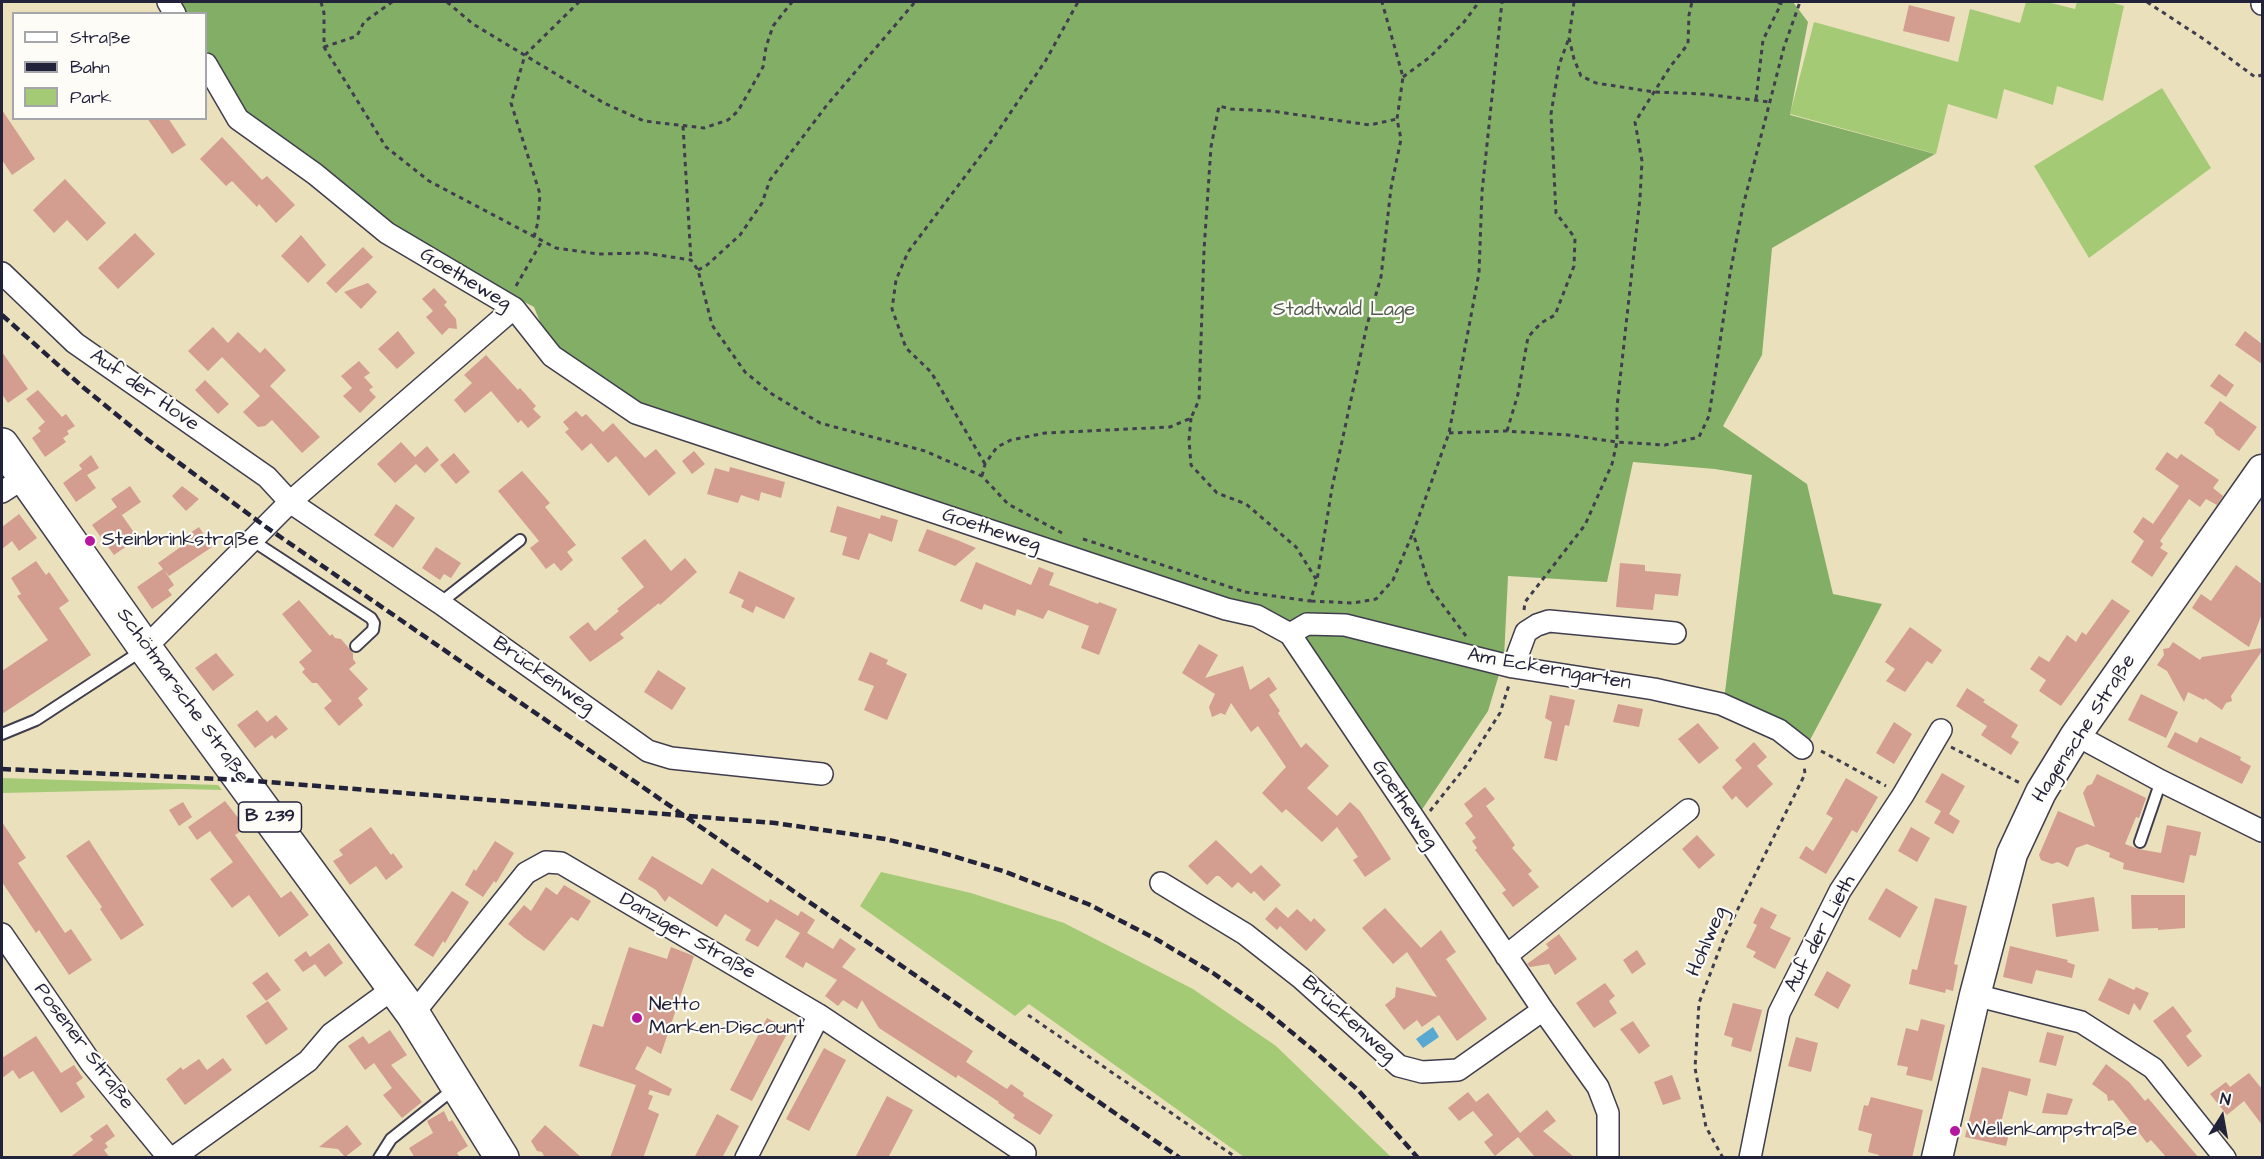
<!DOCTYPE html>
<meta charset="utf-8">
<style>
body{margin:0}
#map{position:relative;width:2264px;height:1159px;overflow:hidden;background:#eae0bc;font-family:"Architects Daughter",sans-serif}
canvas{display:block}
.frame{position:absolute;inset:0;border:3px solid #22223b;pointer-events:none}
.legend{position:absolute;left:12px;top:12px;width:195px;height:108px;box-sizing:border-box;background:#fdfcf7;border:2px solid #a5a5ac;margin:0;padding:8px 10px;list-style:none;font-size:18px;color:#22223b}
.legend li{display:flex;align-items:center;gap:12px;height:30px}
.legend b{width:30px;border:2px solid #a5a5ac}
.north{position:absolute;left:2192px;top:1087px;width:60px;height:60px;-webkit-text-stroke:4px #fdfcf7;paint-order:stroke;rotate:11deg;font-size:16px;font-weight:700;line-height:24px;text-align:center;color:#22223b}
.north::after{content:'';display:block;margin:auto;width:21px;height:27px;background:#22223b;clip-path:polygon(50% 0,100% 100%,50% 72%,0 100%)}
</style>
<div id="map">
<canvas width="2264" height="1159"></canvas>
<div class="frame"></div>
<ul class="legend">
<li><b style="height:8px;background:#fff"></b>Straße</li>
<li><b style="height:8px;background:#22223b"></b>Bahn</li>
<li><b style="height:16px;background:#a4ca75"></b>Park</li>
</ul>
<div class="north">N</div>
</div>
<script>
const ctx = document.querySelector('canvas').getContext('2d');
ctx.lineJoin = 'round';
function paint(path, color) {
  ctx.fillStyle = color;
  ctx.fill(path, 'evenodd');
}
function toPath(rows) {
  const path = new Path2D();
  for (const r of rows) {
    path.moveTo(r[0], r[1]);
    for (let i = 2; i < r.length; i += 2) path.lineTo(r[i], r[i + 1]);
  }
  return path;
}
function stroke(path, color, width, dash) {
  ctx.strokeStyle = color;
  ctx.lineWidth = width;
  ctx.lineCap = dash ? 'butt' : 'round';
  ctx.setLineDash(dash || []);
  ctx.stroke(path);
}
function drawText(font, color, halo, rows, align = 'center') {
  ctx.font = font + ' "Architects Daughter",sans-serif';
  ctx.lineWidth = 4.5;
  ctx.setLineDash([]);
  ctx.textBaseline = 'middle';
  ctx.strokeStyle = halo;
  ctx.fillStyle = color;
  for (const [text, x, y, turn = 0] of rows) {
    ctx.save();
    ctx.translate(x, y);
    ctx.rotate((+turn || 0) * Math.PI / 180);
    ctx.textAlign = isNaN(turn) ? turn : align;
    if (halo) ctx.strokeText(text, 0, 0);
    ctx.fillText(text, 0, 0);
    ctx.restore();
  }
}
const green = toPath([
 [2026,2,2047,2,2075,9,2077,2,2110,2,2124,6,2103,101,2057,86,2053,105,2004,89,1997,119,1948,104,1936,154,1790,114,1814,22,1958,62,1970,9,2020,23],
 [2162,88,2211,168,2089,258,2034,166],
 [2,778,218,785,222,790,181,789,2,793],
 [881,872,971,893,1064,923,1193,989,1276,1046,1391,1157,1244,1157,1029,1004,1015,1016,860,906]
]);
const forest = toPath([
 [178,2,1793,2,1808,22,1790,115,1935,154,1772,248,1762,355,1723,426,1807,484,1833,594,1882,604,1810,740,1724,700,1752,475,1715,469,1633,462,1607,582,1508,576,1504,658,1488,711,1419,814,1328,677,1237,601,645,409,551,349,534,307,372,223,241,112,206,49,206,14,185,13]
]);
const water = toPath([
 [1433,1027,1439,1037,1423,1048,1416,1039]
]);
const building = toPath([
 [1909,5,1955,17,1949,42,1903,31],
 [2,110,35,159,12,175,2,160],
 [147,118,168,118,186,145,172,154],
 [222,137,262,180,267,176,295,205,276,223,259,204,257,207,232,181,226,186,200,159],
 [65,179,106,223,87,241,67,220,54,233,33,210],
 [135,233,155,254,118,289,98,268],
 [301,235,326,265,308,283,281,256],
 [363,247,373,257,336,293,326,283],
 [368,283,377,292,361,309,344,292],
 [434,288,447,302,444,305,456,319,457,329,449,328,442,335,426,317,433,311,422,299],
 [213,327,228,343,238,332,260,353,265,348,286,370,270,386,320,437,302,453,272,420,265,426,258,427,243,412,260,396,222,357,208,371,188,351],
 [398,331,415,353,397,369,378,349],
 [2245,331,2262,344,2262,364,2235,345],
 [2,352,28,389,8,403,2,394],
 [486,355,518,390,520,388,536,406,533,409,541,417,528,428,521,420,518,423,491,391,465,413,454,400,472,383,464,375],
 [359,361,370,373,364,377,373,387,369,390,376,397,360,413,343,396,352,388,341,376],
 [2219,374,2234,385,2226,397,2210,386],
 [205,380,229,404,218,414,195,390],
 [38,390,62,417,66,414,75,426,67,431,69,434,63,438,66,442,45,457,32,438,41,431,38,428,45,422,26,399],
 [2220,401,2257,427,2239,451,2216,435,2213,429,2204,423],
 [576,411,582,417,586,414,603,432,613,423,645,458,656,449,676,473,649,496,616,456,608,463,591,443,582,451,565,432,569,429,563,422],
 [401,442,415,457,427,446,439,460,425,473,416,464,395,483,377,464],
 [694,451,705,464,692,474,682,461],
 [2167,452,2177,459,2181,454,2219,480,2213,488,2223,496,2217,505,2206,499,2200,507,2189,499,2160,541,2163,544,2160,548,2168,553,2152,577,2131,562,2144,541,2133,532,2143,517,2153,524,2179,486,2155,469],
 [454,453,470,472,456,484,440,465],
 [91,455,99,468,87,475,96,488,76,502,63,483,82,469,79,465],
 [730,467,785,482,781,498,761,492,759,501,741,495,738,503,707,494,715,468,729,472],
 [522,471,550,503,545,507,576,545,567,552,573,560,561,571,554,563,546,569,530,548,539,541,498,491],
 [130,486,141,502,122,515,119,511,138,538,114,555,92,525,117,507,111,499],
 [182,486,199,499,186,511,172,496],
 [396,504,415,518,393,548,374,535],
 [837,506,880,519,881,515,898,520,892,542,869,533,859,560,842,555,847,537,830,532],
 [19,514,37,538,19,551,12,541,2,549,2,527],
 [199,527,212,547,169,576,164,570,174,585,168,590,172,595,152,609,137,587,163,569,158,563,182,546,178,541],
 [927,529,957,540,976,548,955,566,918,551],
 [645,539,671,571,685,558,697,572,660,605,659,603,620,634,624,638,590,662,569,637,588,622,595,631,619,611,617,609,644,587,621,558],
 [436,547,461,563,451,578,444,574,440,580,422,568],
 [36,561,46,575,49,572,69,601,59,608,91,655,2,714,2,671,48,640,17,596,21,594,11,578],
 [976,562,1031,585,1039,567,1054,573,1049,585,1098,604,1099,602,1117,609,1099,655,1081,648,1089,626,1048,610,1043,619,1017,609,1015,616,984,604,982,610,960,601],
 [1620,563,1645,565,1645,571,1681,574,1678,596,1655,594,1653,610,1616,607],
 [2236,565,2262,584,2262,614,2249,647,2192,608,2201,594,2211,601],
 [739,571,795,598,784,619,756,606,753,613,741,607,744,600,729,593],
 [2112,599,2130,611,2061,706,2039,691,2046,680,2030,669,2039,656,2049,662,2067,635,2076,642,2082,632,2086,635],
 [299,600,330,636,332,634,335,638,341,639,353,653,353,659,356,663,349,669,368,689,358,698,363,705,339,726,324,708,332,701,317,683,312,683,302,672,305,669,299,662,312,651,282,614],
 [1910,627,1942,650,1932,664,1927,661,1905,692,1886,681,1895,669,1885,662],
 [2173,642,2200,660,2202,657,2262,648,2262,651,2231,696,2232,701,2226,703,2222,710,2205,698,2204,700,2188,692,2184,702,2167,671,2157,665,2164,655,2163,649,2169,648],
 [1199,644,1218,655,1205,678,1243,666,1250,690,1269,677,1277,689,1269,695,1280,711,1278,713,1301,748,1306,743,1329,766,1307,788,1337,816,1350,802,1360,811,1391,859,1365,877,1353,860,1358,857,1337,827,1322,842,1286,809,1282,813,1262,793,1286,767,1258,726,1251,732,1231,703,1225,715,1221,713,1212,717,1209,707,1215,694,1182,673],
 [870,652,888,660,886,664,907,674,887,720,864,710,874,686,858,680],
 [216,653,234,675,213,691,195,668],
 [658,670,686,688,672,710,644,692],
 [1967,688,1985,700,1983,702,2018,725,2011,737,2019,742,2011,755,1981,735,1987,726,1956,706],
 [2141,694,2178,712,2166,738,2128,720],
 [1550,695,1575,700,1569,726,1565,725,1557,761,1544,758,1552,722,1545,718],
 [1618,704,1643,709,1639,727,1613,722],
 [257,710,267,722,276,715,288,729,275,739,272,735,255,748,237,725],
 [1894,722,1912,734,1894,764,1876,753],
 [1698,723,1719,748,1699,764,1678,739],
 [2175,732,2197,743,2200,737,2241,757,2240,760,2251,766,2242,784,2167,747],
 [1754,742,1767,757,1757,766,1773,784,1747,808,1736,796,1732,800,1722,787,1742,768,1735,760],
 [1942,773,1965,786,1949,814,1960,821,1953,834,1934,823,1941,811,1925,802],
 [2097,774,2146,798,2139,818,2136,817,2125,844,2138,849,2161,853,2167,825,2201,832,2196,856,2190,855,2184,883,2123,869,2124,863,2109,857,2110,853,2087,844,2076,848,2068,867,2058,862,2052,864,2041,860,2039,855,2058,811,2095,827,2083,793,2087,786,2092,784],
 [1846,778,1878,797,1857,833,1852,830,1826,874,1799,858,1806,846,1813,851,1833,818,1826,814],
 [1485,787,1495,799,1486,806,1515,845,1512,848,1532,871,1528,874,1539,887,1513,907,1502,893,1506,890,1475,850,1477,848,1472,841,1476,838,1465,823,1473,816,1464,804],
 [225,801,246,828,235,835,281,898,291,891,309,915,279,937,249,895,232,908,210,879,233,862,210,831,197,840,188,827],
 [183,802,192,817,179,826,169,810],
 [2,822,26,858,18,863,65,933,71,929,92,960,69,975,39,930,36,933,2,882],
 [371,827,391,855,393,853,403,867,386,880,376,866,350,885,333,861,343,855,339,850],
 [1911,827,1930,838,1917,862,1898,851],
 [1697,835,1715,855,1699,869,1682,849],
 [89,840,144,925,121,940,100,909,102,907,66,856],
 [1216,840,1251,874,1261,865,1281,885,1264,901,1254,891,1251,894,1238,882,1232,888,1219,876,1216,876,1207,885,1188,866],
 [495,841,514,853,496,883,494,881,483,897,465,885,474,869,476,871],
 [652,856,702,885,712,868,768,903,770,899,798,916,801,911,815,920,807,933,833,949,840,938,856,949,842,967,973,1051,966,1062,1007,1089,1011,1084,1024,1093,1023,1096,1053,1115,1040,1135,1013,1118,1015,1115,998,1103,999,1102,958,1075,956,1078,879,1028,862,1000,857,1009,843,1000,838,1006,825,996,837,980,806,962,803,968,785,957,800,933,776,919,758,947,745,940,751,930,725,914,717,927,669,896,665,902,656,890,638,879],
 [564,885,591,901,578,921,571,917,544,951,525,938,508,924,524,905,531,911,546,887,557,895],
 [1886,888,1918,907,1900,938,1868,919],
 [452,891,469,902,445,943,443,941,433,957,414,945],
 [2131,895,2185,895,2185,928,2158,930,2158,928,2132,929],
 [2094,897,2099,931,2056,937,2052,904],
 [1935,898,1967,906,1954,964,1958,965,1953,991,1946,989,1945,993,1909,984,1912,969,1917,970],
 [1276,907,1288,918,1297,909,1311,922,1314,918,1326,930,1306,951,1280,926,1277,930,1265,919],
 [1761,907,1777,915,1770,928,1791,938,1775,969,1753,957,1756,952,1746,947,1757,925,1753,923],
 [1385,908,1421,948,1441,930,1456,952,1446,959,1487,1019,1457,1041,1439,1015,1422,1027,1417,1020,1404,1030,1385,1005,1395,997,1396,987,1437,997,1407,952,1393,964,1362,928],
 [1559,934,1577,959,1555,975,1549,964,1530,967,1527,964,1549,948,1546,944],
 [329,943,343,963,325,977,315,964,303,972,294,960,306,951,310,957],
 [2010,946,2068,960,2067,962,2075,965,2072,978,2036,970,2032,984,2003,977],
 [629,947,667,959,671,947,694,956,661,1054,647,1046,635,1069,672,1089,669,1096,650,1090,648,1094,653,1096,648,1109,659,1114,643,1158,610,1158,636,1085,579,1066,593,1024,603,1027],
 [1637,950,1646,964,1632,974,1623,960],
 [1827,971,1851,985,1838,1009,1814,995],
 [267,972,281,990,266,1001,252,983],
 [2109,978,2134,990,2136,987,2149,993,2140,1011,2134,1003,2129,1015,2098,1000],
 [1605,983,1615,996,1609,1001,1617,1013,1594,1028,1576,1003],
 [268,1001,288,1029,266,1045,246,1016],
 [1733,1003,1762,1010,1751,1052,1731,1046,1733,1038,1724,1035],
 [2173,1006,2192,1031,2186,1036,2202,1056,2188,1067,2153,1021],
 [767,1018,789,1030,752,1101,730,1090],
 [1921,1019,1945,1025,1932,1081,1906,1075,1908,1067,1897,1065,1906,1028,1918,1031],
 [1633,1021,1650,1046,1639,1054,1620,1029],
 [390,1030,407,1055,391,1065,422,1102,402,1118,383,1095,392,1088,374,1063,365,1070,348,1046,363,1036,369,1044],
 [2047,1032,2064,1036,2056,1066,2039,1062],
 [36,1036,61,1073,74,1065,83,1078,76,1083,85,1097,61,1113,33,1071,19,1079,13,1070,2,1078,2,1058],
 [1796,1037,1818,1043,1811,1072,1788,1066],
 [824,1048,846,1060,809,1131,786,1119],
 [223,1058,232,1070,185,1105,166,1079,181,1067,183,1070,199,1059,207,1070],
 [2106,1064,2129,1082,2145,1101,2148,1098,2199,1158,2167,1158,2151,1140,2147,1143,2113,1100,2108,1101,2107,1095,2092,1084],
 [1982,1067,2031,1079,2027,1096,2009,1091,2000,1127,2010,1130,2006,1146,1965,1137],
 [2249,1073,2262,1089,2262,1125,2244,1101,2227,1115,2210,1094,2226,1082,2230,1087],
 [1672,1075,1681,1099,1663,1105,1654,1082],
 [1468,1092,1476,1102,1488,1093,1520,1133,1547,1110,1556,1121,1543,1131,1574,1157,1535,1157,1518,1137,1495,1156,1484,1142,1493,1135,1473,1111,1459,1121,1448,1108],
 [2047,1093,2073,1099,2067,1115,2042,1113],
 [887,1096,913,1110,888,1158,855,1158],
 [1871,1097,1923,1110,1912,1158,1878,1158,1879,1155,1868,1152,1872,1134,1858,1130,1864,1105,1868,1106],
 [444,1111,449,1122,452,1120,468,1146,457,1153,460,1158,415,1158,409,1148,433,1133,427,1121],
 [717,1114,739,1126,722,1158,694,1158],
 [107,1124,115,1136,105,1143,108,1147,104,1150,110,1158,69,1158,93,1140,90,1136],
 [347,1125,362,1144,345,1157,338,1149,319,1147],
 [545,1125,582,1158,545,1158,542,1152,537,1151,531,1141]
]);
const path = toPath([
 [321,2,324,13,324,47,386,147,429,181,556,248,598,254,645,253,691,260,698,270,712,325,745,372,772,394,820,423,925,451,982,476,1008,504,1062,533],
 [447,2,473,24,604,103,644,121,704,128,728,120,738,111,763,67,766,47,773,26,792,2],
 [1574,2,1569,38,1574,59,1581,76,1596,83,1654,92,1703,94,1770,102],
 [2147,2,2205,40,2255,77,2262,75],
 [324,47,357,36,364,22,392,2],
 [1403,77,1430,57,1464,22,1479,2],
 [1756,99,1763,40,1781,4,1778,2],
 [683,126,691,260],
 [534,237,538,222,540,194,511,103,525,55,579,2],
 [698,270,707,265,740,235,762,203,770,180,827,105,915,2],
 [516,286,542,241],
 [1191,418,1189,440,1191,465,1217,493,1246,504,1296,547,1316,579],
 [1507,431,1518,394,1528,337,1541,323,1555,315,1574,266,1575,238,1556,213,1551,114,1559,65,1569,38],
 [1449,433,1506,431,1568,435,1617,442,1665,445,1699,437,1709,416,1730,274,1743,206,1784,47,1800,2],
 [985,464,931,372,906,348,892,309,896,280,908,252,988,146,1046,60,1078,2],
 [982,476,985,464,997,447,1011,440,1045,433,1170,427,1191,418,1199,400,1204,250,1211,147,1219,106,1231,109,1271,111,1370,125,1397,119],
 [1083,539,1242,591],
 [1245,592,1310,601,1317,580,1332,488,1367,325,1381,277,1391,188,1401,139,1397,119,1403,77,1382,2],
 [1311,601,1353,603,1376,599,1393,580,1412,535],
 [1524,610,1525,602,1585,525,1612,464,1617,442,1617,407,1640,198,1642,161,1635,122,1670,67,1688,44,1689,15,1692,2],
 [1466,636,1430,588,1413,533,1449,433,1479,273,1482,192,1502,2],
 [1951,747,2020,783],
 [1821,751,1886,786],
 [1430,811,1466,766,1500,713,1509,685],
 [1028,1015,1237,1158],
 [1723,1158,1706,1127,1695,1068,1699,1003,1725,935,1805,774,1804,765]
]);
const lane = toPath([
 [253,541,371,618,374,623,373,630,356,646],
 [440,603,520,540],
 [2,734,36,720,143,650],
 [2140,842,2161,781],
 [379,1158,391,1139,455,1088]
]);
const street = toPath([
 [168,2,175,14],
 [2262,2,2262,4],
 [206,64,238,119,315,174,387,233,514,308,552,356,636,413,1226,609,1257,616,1290,634,1543,1010,1598,1087,1608,1113,1608,1158],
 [2,273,75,343,267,477,290,502,440,603,648,751,671,758,822,774],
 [2,492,25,477],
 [1290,634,1307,624,1345,625,1513,667,1654,689,1721,704,1779,730,1802,748],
 [145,648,290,502,514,308],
 [1513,667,1526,632,1537,625,1549,621,1675,633],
 [2076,735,2161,781,2262,831],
 [1161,883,1245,934,1301,978,1399,1066,1422,1072,1458,1070,1543,1010],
 [2,934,91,1063,169,1158],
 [1506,956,1688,810],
 [1975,995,2081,1022,2153,1068,2225,1158],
 [413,1014,526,873,546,862,561,863,819,1015,1025,1153,1021,1158],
 [173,1158,308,1061,331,1034,394,988],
 [746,1158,819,1015],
 [1750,1158,1779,1013,1840,891,1903,795,1941,730]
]);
const secondary = toPath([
 [1937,1158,1975,995,2012,854,2041,792,2076,735,2262,470]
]);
const primary = toPath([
 [2,445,145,648,413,1014,502,1158]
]);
const rail = toPath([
 [2,315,84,388,144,437,266,527,1180,1158],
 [2,769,243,780,775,823,885,839,936,851,1003,871,1088,904,1156,939,1213,973,1261,1007,1312,1049,1359,1091,1418,1158]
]);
const markers = [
 [90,541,6,"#b5179e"],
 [637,1018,6,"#b5179e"],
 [1955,1131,6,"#b5179e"]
];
const shields = [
 [270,817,63]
];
const shieldNames = [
 ["B 239",270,817]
];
const streetNames = [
 ["Goetheweg",465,280,31],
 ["Auf der Hove",144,391,35],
 ["Goetheweg",991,531,18],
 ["Am Eckerngarten",1549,670,10],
 ["Brückenweg",543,676,35],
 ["Schötmarsche Straße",182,696,54],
 ["Hagensche Straße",2085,729,-57],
 ["Goetheweg",1404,805,56],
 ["Auf der Lieth",1821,934,-62],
 ["Danziger Straße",687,937,30],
 ["Hohlweg",1708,942,-67],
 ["Brückenweg",1348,1020,42],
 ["Posener Straße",83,1047,53]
];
const parkNames = [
 ["Stadtwald Lage",1344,311]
];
const poiNames = [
 ["Steinbrinkstraße",102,541],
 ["Netto",649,1006],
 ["Marken-Discount",649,1029],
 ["Wellenkampstraße",1967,1131]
];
paint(green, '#a4ca75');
paint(forest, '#83ae66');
paint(water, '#58a8d2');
paint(building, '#d39d90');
stroke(lane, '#403e4e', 14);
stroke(street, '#403e4e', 24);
stroke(secondary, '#403e4e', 33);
stroke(primary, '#403e4e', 36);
stroke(path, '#403e4e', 3, [4.5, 4.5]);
stroke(lane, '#fff', 10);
stroke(street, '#fff', 21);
stroke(secondary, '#fff', 30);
stroke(primary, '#fff', 33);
stroke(rail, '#22223b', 4.5, [9, 4.5]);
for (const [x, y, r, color] of markers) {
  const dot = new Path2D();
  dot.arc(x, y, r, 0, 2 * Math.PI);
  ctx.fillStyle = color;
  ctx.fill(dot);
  stroke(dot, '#fdfcf7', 2);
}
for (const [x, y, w] of shields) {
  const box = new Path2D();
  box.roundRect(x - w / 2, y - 15, w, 30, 4.5);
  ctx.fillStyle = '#fdfcf7';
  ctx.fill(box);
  stroke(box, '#22223b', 1.5);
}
drawText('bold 18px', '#22223b', null, shieldNames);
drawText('20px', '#22223b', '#fdfcf7', streetNames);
drawText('20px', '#505d4f', '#fdfcf7', parkNames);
drawText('20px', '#22223b', '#fdfcf7', poiNames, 'left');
</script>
